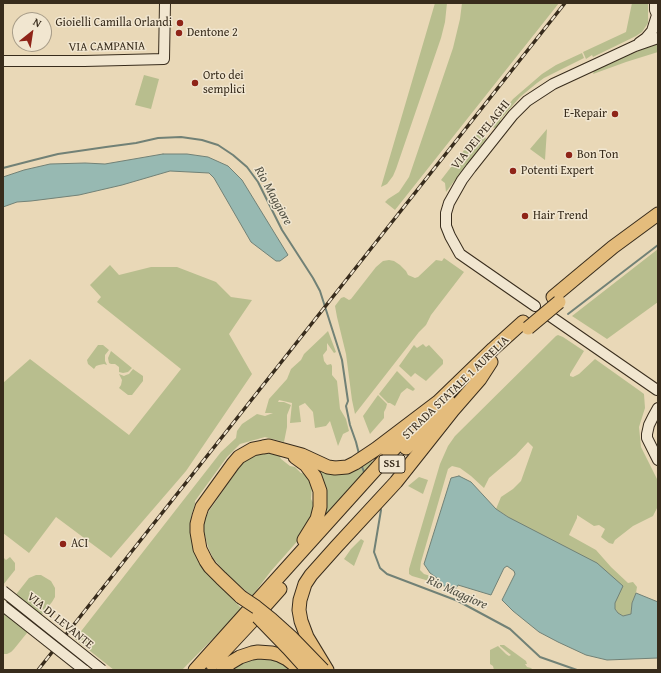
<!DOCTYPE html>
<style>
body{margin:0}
#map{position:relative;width:661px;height:673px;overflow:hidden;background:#e9d8b7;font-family:"Gentium Book Plus",serif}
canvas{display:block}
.frame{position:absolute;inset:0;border:4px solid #382c1c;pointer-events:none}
.north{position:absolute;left:12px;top:12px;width:40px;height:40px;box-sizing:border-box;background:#f1e6d0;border:1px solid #a79c88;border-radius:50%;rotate:30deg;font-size:11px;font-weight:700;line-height:16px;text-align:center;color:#382c1c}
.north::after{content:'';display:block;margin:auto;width:14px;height:18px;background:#8f2418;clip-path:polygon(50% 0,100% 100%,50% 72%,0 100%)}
</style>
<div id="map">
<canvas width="661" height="673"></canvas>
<div class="frame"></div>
<div class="north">N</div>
</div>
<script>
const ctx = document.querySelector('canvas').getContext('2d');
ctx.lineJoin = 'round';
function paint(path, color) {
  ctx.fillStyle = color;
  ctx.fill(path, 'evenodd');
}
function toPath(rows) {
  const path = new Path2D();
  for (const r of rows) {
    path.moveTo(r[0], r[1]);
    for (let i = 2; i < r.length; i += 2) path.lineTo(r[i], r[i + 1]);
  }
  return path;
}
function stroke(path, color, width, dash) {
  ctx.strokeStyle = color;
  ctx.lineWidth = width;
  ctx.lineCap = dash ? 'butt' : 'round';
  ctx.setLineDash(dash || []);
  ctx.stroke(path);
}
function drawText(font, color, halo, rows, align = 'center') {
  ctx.font = font + ' "Gentium Book Plus",serif';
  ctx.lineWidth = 3;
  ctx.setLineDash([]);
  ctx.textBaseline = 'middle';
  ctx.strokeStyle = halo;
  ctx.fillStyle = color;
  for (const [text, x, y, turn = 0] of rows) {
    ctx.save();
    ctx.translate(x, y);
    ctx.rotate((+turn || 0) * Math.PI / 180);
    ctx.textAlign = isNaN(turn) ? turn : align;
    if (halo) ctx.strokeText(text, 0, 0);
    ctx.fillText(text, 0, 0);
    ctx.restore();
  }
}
const green = toPath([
 [435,3,447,3,445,22,441,38,396,169,393,176,387,184,381,187],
 [462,3,559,3,395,210,385,202,388,199,399,192,409,177,453,48,460,19],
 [632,3,648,3,648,23,642,32,636,36,593,57,592,55,586,59,583,52,626,32],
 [658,43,658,52,626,62,593,74,594,71,629,55],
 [582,53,584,58,544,78,537,83,520,97,513,105,500,120,501,122,496,127,494,128,493,127,492,125,513,99,542,74,556,65],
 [144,75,159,79,151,109,135,105],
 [482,127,483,133,486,139,446,192,445,183,441,180],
 [547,129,545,160,530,149],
 [658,249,658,302,607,339,572,316],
 [444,258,464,272,431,315,426,325,419,332,355,414,352,400,346,354,337,317,335,306,341,298,344,297,349,300,351,299,376,267,383,261,389,260,394,261,400,265,406,271,408,275,415,278,418,277,436,260,442,261],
 [110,265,119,275,151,267,177,267,216,282,231,297,252,300,229,334,252,374,186,471,111,558,56,517,29,553,3,533,3,383,30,359,129,435,181,369,97,302,101,297,90,285],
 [328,331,336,352,334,353,327,343,327,350,323,355,324,361,327,365,331,364,332,366,332,375,337,381,340,409,346,419,349,431,343,434,338,446,330,421,326,426,315,428,313,412,305,403,299,406,301,422,290,423,292,403,279,400,278,402,284,402,291,405,287,415,287,427,284,442,265,437,240,444,227,457,195,501,195,504,191,516,190,529,193,548,197,558,203,568,242,609,182,670,114,670,75,639,221,452,236,438,237,431,242,424,257,414,265,416,273,413,265,413,269,399,287,379,291,369,301,360,304,354,324,335],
 [558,335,563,337,584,351,570,374,570,376,573,377,579,374,595,359,640,391,644,394,645,408,639,427,641,447,658,481,658,506,653,516,633,526,615,540,613,544,609,543,601,537,605,529,599,525,594,526,577,515,577,518,569,535,596,550,611,567,628,583,633,582,637,587,636,593,632,603,631,614,623,616,618,613,615,609,615,603,508,517,496,509,501,497,513,489,521,481,533,447,528,442,516,455,489,478,484,488,471,476,460,468,452,466,448,469,421,562,420,570,424,574,437,578,436,583,412,576,409,574,409,569,440,464,448,446,455,436,556,336],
 [423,344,426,347,429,345,443,360,443,364,426,381,415,373,411,377,399,366,414,345,417,348],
 [98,345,103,345,109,350,105,355,105,361,107,365,104,364,99,365,96,366,94,369,88,364,87,360],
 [111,351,132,368,128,372,123,373,119,372,119,367,115,364,111,364,109,363,108,358],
 [133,369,143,376,143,381,132,395,128,395,119,388,121,385,122,380,119,374,124,376,126,375,129,374],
 [397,371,415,389,413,391,407,388,401,393,395,406,390,403,388,403,379,394],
 [378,395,387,404,386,408,384,412,384,418,370,434,363,416],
 [269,453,279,454,281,459,290,466,295,467,301,473,306,474,312,485,311,499,316,508,309,528,271,571,252,596,227,575,213,558,208,547,204,532,204,521,209,511,243,462,251,457,260,454],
 [370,459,373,463,318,524,311,463,324,470],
 [419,477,428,480,423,494,408,486],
 [361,539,364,541,354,566,344,559,351,549],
 [3,557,6,560,10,557,15,563,15,570,3,585],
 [36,575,41,575,51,581,55,588,55,597,52,602,14,649,11,652,7,654,3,654,3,611,29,578],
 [500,645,504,645,526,661,527,664,525,664,527,667,531,668,533,670,494,670,493,666,490,664,490,650,498,646,506,654,509,656,511,655,500,646],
 [253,657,273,657,295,670,230,670,234,666]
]);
const water = toPath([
 [163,154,187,154,208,157,228,166,242,180,288,255,280,261,276,261,251,242,214,178,209,173,170,171,122,185,79,195,31,201,17,202,3,207,3,177,24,170,50,164,85,163,105,164,163,154],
 [459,476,471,482,496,509,508,517,597,563,623,586,615,603,615,609,618,613,623,616,631,614,632,603,636,593,658,602,658,658,607,660,586,655,558,642,539,632,513,611,502,600,515,574,514,571,507,566,504,568,491,595,458,585,455,590,436,583,437,578,430,573,424,564,451,478,459,476]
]);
const stream = toPath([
 [3,168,34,160,58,154,106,147,136,143,158,138,181,137,202,140,218,145,233,155,247,167,258,182,282,230,313,278,320,291,342,360,348,401,346,406,350,425,356,442,359,454],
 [568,314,658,245],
 [361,464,364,472],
 [380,506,381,510,374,552,380,568,387,574,458,601,510,629,540,657,577,670]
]);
const secondary = toPath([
 [655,3,655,10,658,17],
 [639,43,646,38,652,31,657,15],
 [3,61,84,61,164,59,165,3],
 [535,306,460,254,450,236,446,226,446,213,449,203,462,180,471,168,513,115,527,101,553,84,635,46,658,38],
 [550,316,657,390],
 [658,408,653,417,649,425,647,434,647,438,658,460]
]);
const highway = toPath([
 [553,297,613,247,658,214],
 [433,407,493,349,523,322],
 [406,448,449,402],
 [295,457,306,465,315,477,320,491,320,507,317,519,304,540],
 [241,597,221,578,210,567,206,561,200,549,197,532,197,524,199,516,202,507,233,464,239,457,253,449,263,447,269,446,302,455,328,467,335,468,347,467,355,463,376,449,438,402],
 [257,601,411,430],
 [264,607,280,589],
 [212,664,254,619],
 [195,670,247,612],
 [223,670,230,663,240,657,252,653,258,652,272,653,279,655,287,659,301,670],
 [327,670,307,637,301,621,299,610,300,600,305,584,311,575,336,547,396,482,453,410,480,379,491,362]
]);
const rail = toPath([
 [38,670,565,3]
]);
const secondaryBridge = toPath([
 [3,591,102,670],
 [3,606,84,670]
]);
const highwayBridge = toPath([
 [528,328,559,302],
 [241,597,256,607,271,619,291,637,323,670],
 [258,617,288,648,308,670]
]);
const markers = [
 [180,23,4,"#8f2418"],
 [179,33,4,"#8f2418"],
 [195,83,4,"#8f2418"],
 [615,114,4,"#8f2418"],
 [569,155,4,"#8f2418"],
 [513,171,4,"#8f2418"],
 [525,216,4,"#8f2418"],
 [63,544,4,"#8f2418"]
];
const shields = [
 [392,464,26]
];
const shieldNames = [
 ["SS1",392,464]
];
const poiNames = [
 ["Gioielli Camilla Orlandi",172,23,"right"],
 ["Dentone 2",187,33],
 ["Orto dei",203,76],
 ["semplici",203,90],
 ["E-Repair",607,114,"right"],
 ["Bon Ton",577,155],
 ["Potenti Expert",521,171],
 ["Hair Trend",533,216],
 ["ACI",71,544]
];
const streetNames = [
 ["VIA CAMPANIA",107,47,-1],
 ["VIA DEI PELAGHI",481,135,-51],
 ["STRADA STATALE 1 AURELIA",456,388,-44],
 ["VIA DI LEVANTE",60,621,39]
];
const waterNames = [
 ["Rio Maggiore",273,196,61],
 ["Rio Maggiore",457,593,24]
];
paint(green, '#b8be8e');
paint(water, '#97b9b2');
stroke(water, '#718176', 1);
stroke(stream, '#718176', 2);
stroke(secondary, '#382c1c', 12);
stroke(highway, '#382c1c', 15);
stroke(secondary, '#f1e6d0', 10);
stroke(highway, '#e4bc7c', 13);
stroke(rail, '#382c1c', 3.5);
stroke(rail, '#f1e6d0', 2, [6]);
stroke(secondaryBridge, '#382c1c', 12, []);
stroke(highwayBridge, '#382c1c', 15, []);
stroke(secondaryBridge, '#f1e6d0', 10);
stroke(highwayBridge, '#e4bc7c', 13);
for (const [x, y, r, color] of markers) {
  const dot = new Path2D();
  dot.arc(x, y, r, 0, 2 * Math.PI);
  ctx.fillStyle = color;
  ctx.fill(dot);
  stroke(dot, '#f1e6d0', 1.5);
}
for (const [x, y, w] of shields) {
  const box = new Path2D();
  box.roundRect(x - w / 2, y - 9, w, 18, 3);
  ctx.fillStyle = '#f1e6d0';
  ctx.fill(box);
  stroke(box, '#382c1c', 1);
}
drawText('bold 11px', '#382c1c', null, shieldNames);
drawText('12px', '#382c1c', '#f1e6d0', poiNames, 'left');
drawText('12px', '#382c1c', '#f1e6d0', streetNames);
drawText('italic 13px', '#504f42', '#f1e6d0', waterNames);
</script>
